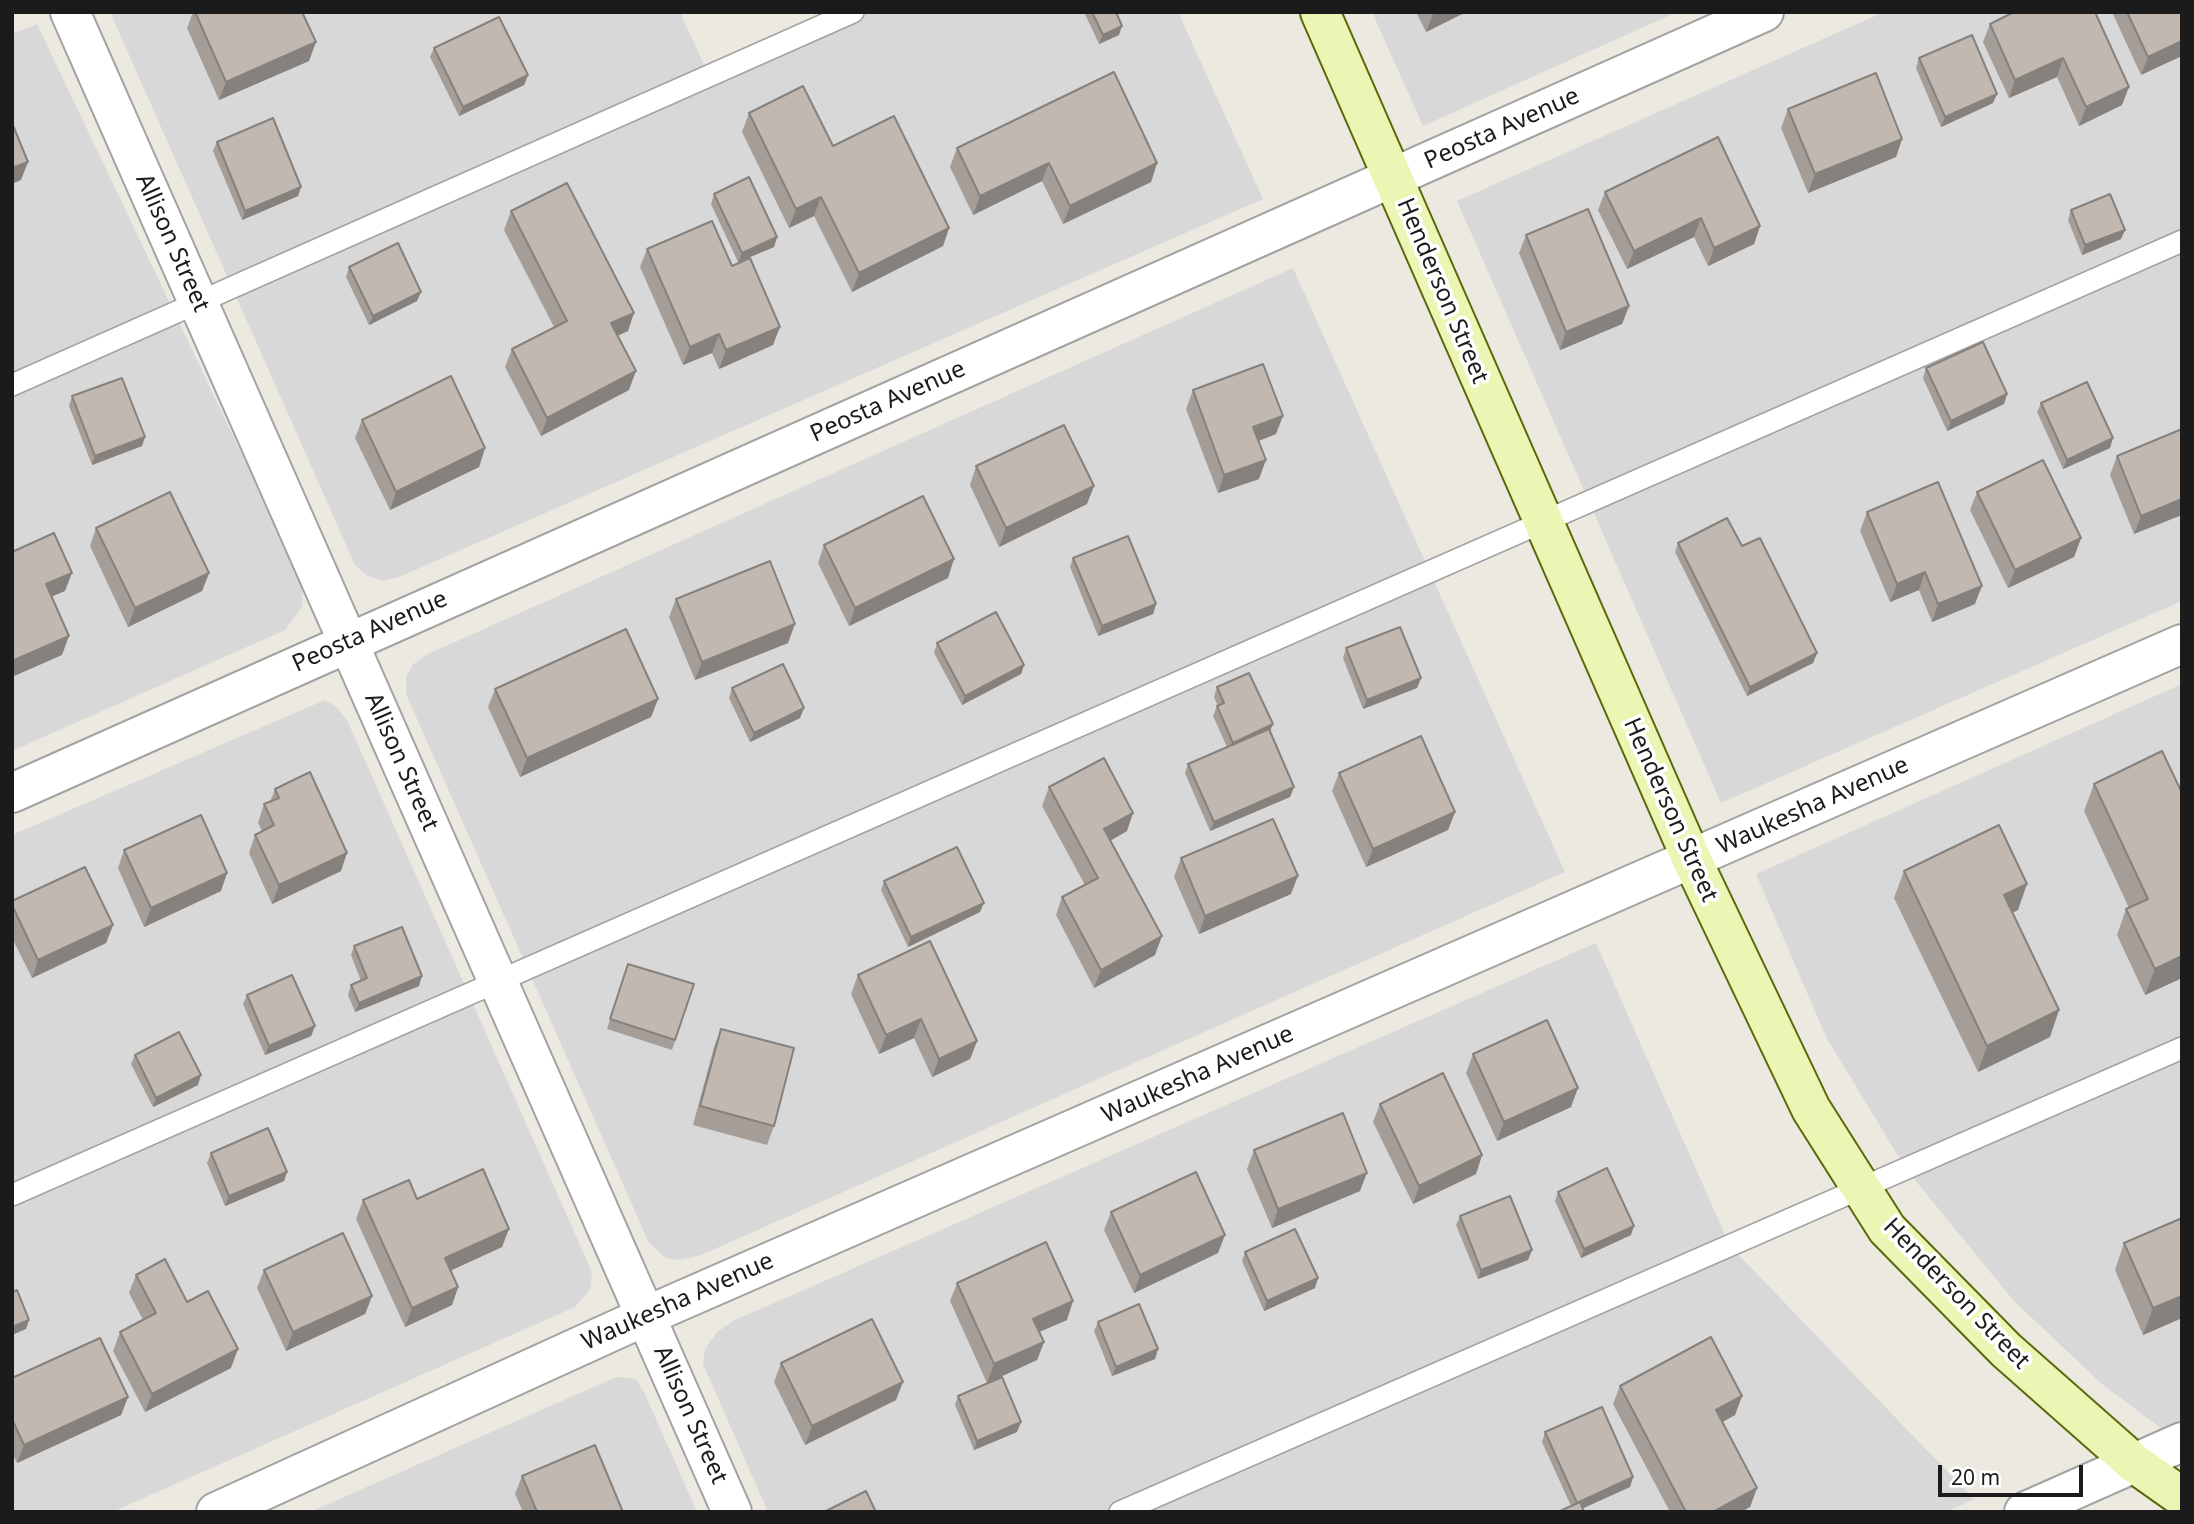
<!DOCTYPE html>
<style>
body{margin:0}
#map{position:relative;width:2194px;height:1524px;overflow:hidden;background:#ece9e1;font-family:"Noto Sans",sans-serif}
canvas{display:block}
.frame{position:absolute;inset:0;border:14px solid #1b1b1b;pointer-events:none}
.scale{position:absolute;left:1938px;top:1465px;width:145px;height:32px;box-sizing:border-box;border:4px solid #1b1b1b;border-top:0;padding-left:9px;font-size:21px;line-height:24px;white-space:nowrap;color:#1b1b1b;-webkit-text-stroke:5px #fff;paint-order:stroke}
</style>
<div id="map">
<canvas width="2194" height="1524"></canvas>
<div class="frame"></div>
<div class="scale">20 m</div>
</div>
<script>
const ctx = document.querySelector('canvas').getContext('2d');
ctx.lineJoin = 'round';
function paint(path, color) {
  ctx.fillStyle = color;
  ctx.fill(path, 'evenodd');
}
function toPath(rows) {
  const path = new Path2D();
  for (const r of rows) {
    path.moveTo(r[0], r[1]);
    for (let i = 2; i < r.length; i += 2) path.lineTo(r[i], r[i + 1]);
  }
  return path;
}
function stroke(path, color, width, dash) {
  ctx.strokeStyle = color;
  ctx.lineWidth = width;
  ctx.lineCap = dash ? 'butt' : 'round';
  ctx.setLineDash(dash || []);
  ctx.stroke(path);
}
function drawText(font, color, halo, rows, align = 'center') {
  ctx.font = font + ' "Noto Sans",sans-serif';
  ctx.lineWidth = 7;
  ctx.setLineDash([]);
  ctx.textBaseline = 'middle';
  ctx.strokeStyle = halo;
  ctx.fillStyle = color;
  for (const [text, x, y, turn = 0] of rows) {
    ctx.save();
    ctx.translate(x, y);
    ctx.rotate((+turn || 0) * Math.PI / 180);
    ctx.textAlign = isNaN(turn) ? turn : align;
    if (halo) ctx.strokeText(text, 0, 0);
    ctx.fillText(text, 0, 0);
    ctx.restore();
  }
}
const residential = toPath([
 [110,12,680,12,709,76,853,12,1178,12,1263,199,399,577,382,581,366,575,355,565],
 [1372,12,1677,12,1423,126],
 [1884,12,2182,12,2182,601,1721,803,1457,201],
 [37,24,303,583,302,607,285,630,12,751,12,34],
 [1293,268,1565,872,699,1256,677,1260,666,1258,649,1243,406,694,406,678,412,665,428,654],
 [2182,684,2182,1444,2102,1384,2014,1301,1906,1169,1826,1037,1756,874],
 [325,700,335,706,347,720,592,1272,590,1290,575,1307,112,1512,12,1512,12,835],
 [1596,943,1730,1246,1974,1499,1946,1512,768,1512,703,1364,705,1349,717,1332,733,1321],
 [616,1377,636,1379,645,1394,697,1512,310,1512]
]);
const lane = toPath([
 [12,385,853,12],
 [12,1195,2182,241],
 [1120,1512,2182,1048]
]);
const street = toPath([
 [70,12,732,1512],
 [12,793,1764,12],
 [216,1512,646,1316,2182,644],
 [2024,1512,2182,1442]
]);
const secondary = toPath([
 [1320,12,1692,860,1811,1109,1887,1229,2006,1350,2134,1463,2182,1497]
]);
const wall = toPath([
 [193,12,302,12,309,61,219,100,187,28],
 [1084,12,1116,12,1119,35,1099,44],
 [1416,12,1466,12,1426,32],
 [2014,12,2122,105,2079,126,2057,77,2009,98,1983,42,1990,24],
 [2112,12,2182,12,2141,75],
 [434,48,528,75,524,85,459,116,430,57],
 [1919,58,1993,103,1941,127,1916,68],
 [1788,109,1902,139,1896,157,1808,193,1781,128],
 [749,113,833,146,949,228,943,246,852,292,814,216,789,228,742,132],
 [217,142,298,196,242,220,213,151],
 [957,148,1157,163,1151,182,1063,224,1042,181,973,215,950,167],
 [1605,192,1760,226,1754,244,1708,266,1694,237,1627,269,1598,210],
 [714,194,777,237,774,247,738,262,711,204],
 [2071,210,2125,230,2121,239,2082,255,2068,220],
 [511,211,628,331,617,336,629,390,541,436,505,367,512,349,554,327,504,230],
 [1526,235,1629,306,1622,324,1560,350,1519,253],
 [647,249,732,266,773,345,719,369,712,353,683,365,640,267],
 [349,267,417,301,369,325,346,277],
 [1926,368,2007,394,2004,404,1947,431,1923,378],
 [1193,390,1276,434,1259,441,1259,479,1218,493,1186,409],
 [72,396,142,446,92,465,69,406],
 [2041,403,2110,448,2063,469,2037,412],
 [362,420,485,448,479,467,390,510,355,438],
 [2182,429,2134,534,2110,475,2117,456],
 [976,466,1087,504,999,547,970,485],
 [1977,492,2081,538,2074,557,2008,588,1970,510],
 [1867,512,1975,604,1932,622,1919,590,1890,602,1860,531],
 [96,528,209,573,202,591,128,627,90,546],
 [1678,543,1742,546,1817,653,1813,663,1747,696,1675,552],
 [824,545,948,578,849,626,818,563],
 [1073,558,1156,604,1153,614,1098,636,1070,567],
 [676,599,788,643,695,680,669,617],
 [937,643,1024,665,1021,674,962,705,934,653],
 [1346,648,1421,678,1417,688,1363,709,1343,658],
 [1217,687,1270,732,1294,787,1290,797,1210,831,1185,773,1188,764,1227,747,1213,716,1217,706,1218,706,1214,697],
 [732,688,800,718,750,742,729,698],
 [495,689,658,699,651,717,520,777,488,707],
 [2162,751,2182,978,2145,995,2117,935,2126,909,2129,908,2084,811,2094,784],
 [1339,773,1455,812,1448,830,1366,867,1332,791],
 [1049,787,1127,831,1110,841,1155,955,1094,988,1056,915,1062,897,1085,885,1042,806],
 [275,789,341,871,272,904,249,853,255,835,262,831,258,823,264,804,270,802],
 [124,850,221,891,144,927,118,868],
 [1181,858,1291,894,1199,934,1174,877],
 [1904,871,2018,910,2012,913,2050,1037,1978,1072,1894,898],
 [884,881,980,912,908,947,881,890],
 [12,901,113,925,106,943,32,978,12,938],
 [354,946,419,986,355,1012,348,995,351,985,361,981,351,955],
 [628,964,694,984,672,1050,607,1029],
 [858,975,977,1041,970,1059,932,1077,914,1038,879,1054,851,994],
 [247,995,315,1026,311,1036,265,1055,243,1004],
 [721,1029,774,1126,767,1145,693,1125,714,1047],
 [1473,1054,1571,1107,1497,1141,1466,1073],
 [135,1055,198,1085,153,1107,131,1064],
 [1380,1104,1482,1155,1476,1174,1413,1204,1373,1122],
 [1254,1150,1360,1191,1272,1228,1247,1169],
 [211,1153,287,1172,284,1181,225,1206,207,1163],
 [1558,1192,1631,1235,1581,1258,1555,1201],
 [417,1199,502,1247,451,1270,458,1287,452,1305,405,1327,356,1219,363,1200],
 [1111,1212,1218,1253,1134,1293,1104,1230],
 [1460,1216,1528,1260,1478,1279,1456,1225],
 [2124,1243,2182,1318,2143,1335,2115,1270],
 [1245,1252,1315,1288,1264,1311,1242,1261],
 [264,1270,372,1296,365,1314,286,1351,257,1288],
 [136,1275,187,1302,231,1368,145,1412,113,1351,120,1332,143,1320,129,1293],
 [957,1283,1067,1320,1039,1332,1044,1342,1037,1360,987,1383,950,1301],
 [1098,1322,1158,1349,1155,1359,1112,1376,1094,1331],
 [781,1363,896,1400,805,1445,774,1382],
 [12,1378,128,1397,121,1415,17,1463,12,1452],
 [1620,1386,1742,1396,1735,1415,1722,1422,1757,1488,1750,1507,1741,1512,1670,1512,1613,1404],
 [958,1396,1017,1432,974,1450,955,1405],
 [1545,1432,1633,1477,1630,1487,1582,1508,1571,1506,1542,1442],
 [522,1476,623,1512,523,1512,515,1494]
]);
const shadedWall = toPath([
 [1436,12,1466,12,1426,32,1433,14],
 [1122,26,1119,35,1099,44,1103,35],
 [2182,41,2182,56,2141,75,2148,57],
 [316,42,309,61,219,100,226,82],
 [2063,58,2057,77,2009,98,2015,80],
 [528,75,524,85,459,116,463,107],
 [2129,87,2122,105,2079,126,2086,107],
 [1997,94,1993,103,1941,127,1945,117],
 [1902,139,1896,157,1808,193,1815,174],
 [28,162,21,180,12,184,12,168],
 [1049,163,1042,181,973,215,980,196],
 [1157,163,1151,182,1063,224,1070,206],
 [301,187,298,196,242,220,245,211],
 [821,197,814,216,789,228,796,209],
 [1701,218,1694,237,1627,269,1634,251],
 [1760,226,1754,244,1708,266,1714,248],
 [949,228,943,246,852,292,859,273],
 [2125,230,2121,239,2082,255,2085,245],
 [777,237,774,247,738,262,742,253],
 [421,292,417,301,369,325,373,316],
 [1629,306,1622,324,1560,350,1566,332],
 [634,313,628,331,604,342,611,323],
 [780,327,773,345,719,369,726,350],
 [719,334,712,353,683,365,690,347],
 [636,371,629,390,541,436,547,418],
 [2007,394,2004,404,1947,431,1951,421],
 [1283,416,1276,434,1247,445,1253,427],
 [145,437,142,446,92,465,95,456],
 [2113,438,2110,448,2063,469,2067,460],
 [485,448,479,467,390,510,396,492],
 [1266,460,1259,479,1218,493,1224,475],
 [1094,486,1087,504,999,547,1006,528],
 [2182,499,2182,515,2134,534,2141,516],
 [2081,538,2074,557,2008,588,2015,570],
 [954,559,948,578,849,626,855,608],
 [1925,572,1919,590,1890,602,1897,584],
 [72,573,65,591,39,602,46,584],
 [209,573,202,591,128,627,135,608],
 [1982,586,1975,604,1932,622,1938,604],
 [1156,604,1153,614,1098,636,1102,626],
 [795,624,788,643,695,680,702,662],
 [69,636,62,655,12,677,12,661],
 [1817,653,1813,663,1747,696,1750,687],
 [1024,665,1021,674,962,705,965,696],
 [1421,678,1417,688,1363,709,1367,700],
 [658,699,651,717,520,777,527,758],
 [804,708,800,718,750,742,754,733],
 [1273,724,1269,734,1230,752,1233,743],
 [1294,787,1290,797,1210,831,1214,822],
 [1455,812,1448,830,1366,867,1373,849],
 [1133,813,1127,831,1097,848,1104,829],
 [347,853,341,871,272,904,279,885],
 [227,873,221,891,144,927,151,908],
 [1298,876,1291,894,1199,934,1205,916],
 [2027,884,2018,910,1994,922,2004,895],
 [984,903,980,912,908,947,911,937],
 [113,925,106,943,32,978,38,960],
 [1162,936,1155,955,1094,988,1101,970],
 [2182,956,2182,978,2145,995,2155,969],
 [422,976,419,986,355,1012,359,1003],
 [2059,1010,2050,1037,1978,1072,1987,1046],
 [921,1019,914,1038,879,1054,886,1035],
 [315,1026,311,1036,265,1055,269,1046],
 [977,1041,970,1059,932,1077,939,1059],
 [201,1075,198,1085,153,1107,156,1098],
 [1578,1088,1571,1107,1497,1141,1504,1122],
 [1482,1155,1476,1174,1413,1204,1419,1186],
 [287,1172,284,1181,225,1206,229,1196],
 [1367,1173,1360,1191,1272,1228,1278,1209],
 [1634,1226,1631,1235,1581,1258,1584,1249],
 [509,1229,502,1247,439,1276,445,1258],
 [1225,1235,1218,1253,1134,1293,1140,1275],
 [1532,1250,1528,1260,1478,1279,1481,1270],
 [1318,1278,1315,1288,1264,1311,1267,1301],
 [458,1287,452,1305,405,1327,412,1308],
 [372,1296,365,1314,286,1351,293,1332],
 [2182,1296,2182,1318,2143,1335,2153,1308],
 [1073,1301,1067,1320,1027,1337,1033,1319],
 [29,1320,26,1329,12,1335,12,1327],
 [1044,1342,1037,1360,987,1383,994,1364],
 [238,1349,231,1368,145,1412,152,1394],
 [1158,1349,1155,1359,1112,1376,1116,1367],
 [903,1382,896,1400,805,1445,812,1426],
 [1742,1396,1735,1415,1710,1429,1716,1410],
 [128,1397,121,1415,17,1463,24,1445],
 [1021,1422,1017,1432,974,1450,977,1441],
 [1633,1477,1630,1487,1575,1512,1577,1503],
 [1757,1488,1750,1507,1741,1512,1713,1512]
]);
const building = toPath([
 [195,12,302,12,316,42,226,82,195,12],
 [1092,12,1116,12,1122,26,1103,35,1092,12],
 [2014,12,2095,12,2129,87,2086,107,2063,58,2015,80,1990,24,2014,12],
 [2127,12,2182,12,2182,41,2148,57,2127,12],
 [499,17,528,75,463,107,434,48,499,17],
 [1972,35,1997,94,1945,117,1919,58,1972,35],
 [1114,72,1157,163,1070,206,1049,163,980,196,957,148,1114,72],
 [1876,73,1902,139,1815,174,1788,109,1876,73],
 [803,86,833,146,894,116,949,228,859,273,821,197,796,209,749,113,803,86],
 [273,118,301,187,245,211,217,142,273,118],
 [12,123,28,162,12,168,12,123],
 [1718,137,1760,226,1714,248,1701,218,1634,251,1605,192,1718,137],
 [749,177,777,237,742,253,714,194,749,177],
 [567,183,634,313,611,323,636,371,547,418,512,349,567,321,511,211,567,183],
 [2110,194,2125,230,2085,245,2071,210,2110,194],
 [1588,209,1629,306,1566,332,1526,235,1588,209],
 [712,221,732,266,750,258,780,327,726,350,719,334,690,347,647,249,712,221],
 [398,243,421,292,373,316,349,267,398,243],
 [1983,342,2007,394,1951,421,1926,368,1983,342],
 [1263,364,1283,416,1253,427,1266,460,1224,475,1193,390,1263,364],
 [451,376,485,448,396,492,362,420,451,376],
 [122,378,145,437,95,456,72,396,122,378],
 [2087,382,2113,438,2067,460,2041,403,2087,382],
 [1064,425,1094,486,1006,528,976,466,1064,425],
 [2182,429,2182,499,2141,516,2117,456,2182,429],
 [2043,460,2081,538,2015,570,1977,492,2043,460],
 [1938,482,1982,586,1938,604,1925,572,1897,584,1867,512,1938,482],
 [170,492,209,573,135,608,96,528,170,492],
 [923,496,954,559,855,608,824,545,923,496],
 [1727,518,1742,546,1760,538,1817,653,1750,687,1678,543,1727,518],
 [54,533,72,573,46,584,69,636,12,661,12,552,54,533],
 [1128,536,1156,604,1102,626,1073,558,1128,536],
 [770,561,795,624,702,662,676,599,770,561],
 [996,612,1024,665,965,696,937,643,996,612],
 [1400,627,1421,678,1367,700,1346,648,1400,627],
 [626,629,658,699,527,758,495,689,626,629],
 [783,664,804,708,754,733,732,688,783,664],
 [1249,673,1273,724,1233,743,1217,706,1224,703,1217,687,1249,673],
 [1269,729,1294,787,1214,822,1188,764,1269,729],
 [1421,736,1455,812,1373,849,1339,773,1421,736],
 [2162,751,2182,793,2182,956,2155,969,2126,909,2148,899,2094,784,2162,751],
 [1104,758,1133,813,1104,829,1162,936,1101,970,1062,897,1098,878,1049,787,1104,758],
 [310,772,347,853,279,885,255,835,274,825,264,804,279,798,275,789,310,772],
 [201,815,227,873,151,908,124,850,201,815],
 [1273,819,1298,876,1205,916,1181,858,1273,819],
 [1999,825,2027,884,2004,895,2059,1010,1987,1046,1904,871,1999,825],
 [957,847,984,903,911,937,884,881,957,847],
 [85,867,113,925,38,960,12,905,12,901,85,867],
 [402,927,422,976,359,1003,351,985,367,978,354,946,402,927],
 [930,941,977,1041,939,1059,921,1019,886,1035,858,975,930,941],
 [628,964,694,984,675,1040,610,1019,628,964],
 [292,975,315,1026,269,1046,247,995,292,975],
 [1547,1020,1578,1088,1504,1122,1473,1054,1547,1020],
 [721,1029,794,1048,774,1126,700,1106,721,1029],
 [179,1032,201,1075,156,1098,135,1055,179,1032],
 [1443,1073,1482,1155,1419,1186,1380,1104,1443,1073],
 [1343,1113,1367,1173,1278,1209,1254,1150,1343,1113],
 [268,1128,287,1172,229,1196,211,1153,268,1128],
 [1607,1168,1634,1226,1584,1249,1558,1192,1607,1168],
 [483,1169,509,1229,445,1258,458,1287,412,1308,363,1200,409,1180,417,1199,483,1169],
 [1196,1172,1225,1235,1140,1275,1111,1212,1196,1172],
 [1510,1196,1532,1250,1481,1270,1460,1216,1510,1196],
 [2182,1218,2182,1296,2153,1308,2124,1243,2182,1218],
 [1295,1229,1318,1278,1267,1301,1245,1252,1295,1229],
 [343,1233,372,1296,293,1332,264,1270,343,1233],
 [1046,1242,1073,1301,1033,1319,1044,1342,994,1364,957,1283,1046,1242],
 [165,1259,187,1302,208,1291,238,1349,152,1394,120,1332,156,1313,136,1275,165,1259],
 [17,1290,29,1320,12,1327,12,1292,17,1290],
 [1139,1304,1158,1349,1116,1367,1098,1322,1139,1304],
 [872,1319,903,1382,812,1426,781,1363,872,1319],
 [1711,1337,1742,1396,1716,1410,1757,1488,1713,1512,1686,1512,1620,1386,1711,1337],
 [100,1338,128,1397,24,1445,12,1419,12,1378,100,1338],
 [1002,1377,1021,1422,977,1441,958,1396,1002,1377],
 [1602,1407,1633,1477,1577,1503,1545,1432,1602,1407],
 [595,1445,623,1512,537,1512,522,1476,595,1445],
 [866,1491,876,1512,824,1512,866,1491],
 [1580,1502,1584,1512,1558,1512,1580,1502]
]);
const streetNames = [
 ["Peosta Avenue",1502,129,-24],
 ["Allison Street",172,243,66],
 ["Henderson Street",1442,291,67],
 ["Peosta Avenue",888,402,-24],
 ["Peosta Avenue",370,632,-24],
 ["Allison Street",401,762,66],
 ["Waukesha Avenue",1813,806,-24],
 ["Henderson Street",1670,810,66],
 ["Waukesha Avenue",1198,1075,-24],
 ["Henderson Street",1956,1294,46],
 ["Waukesha Avenue",678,1302,-24],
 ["Allison Street",690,1415,66]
];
paint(residential, '#d9d8d8');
stroke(lane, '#a2a2a2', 24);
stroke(street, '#a2a2a2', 42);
stroke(secondary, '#586a0a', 42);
stroke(lane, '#fff', 21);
stroke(street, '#fff', 38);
stroke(secondary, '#edf5b5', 38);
paint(wall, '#a59e98');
paint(shadedWall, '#86817c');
paint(building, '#c0b8b1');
stroke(building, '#86817c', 2);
drawText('24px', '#1b1b1b', '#fff', streetNames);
</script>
